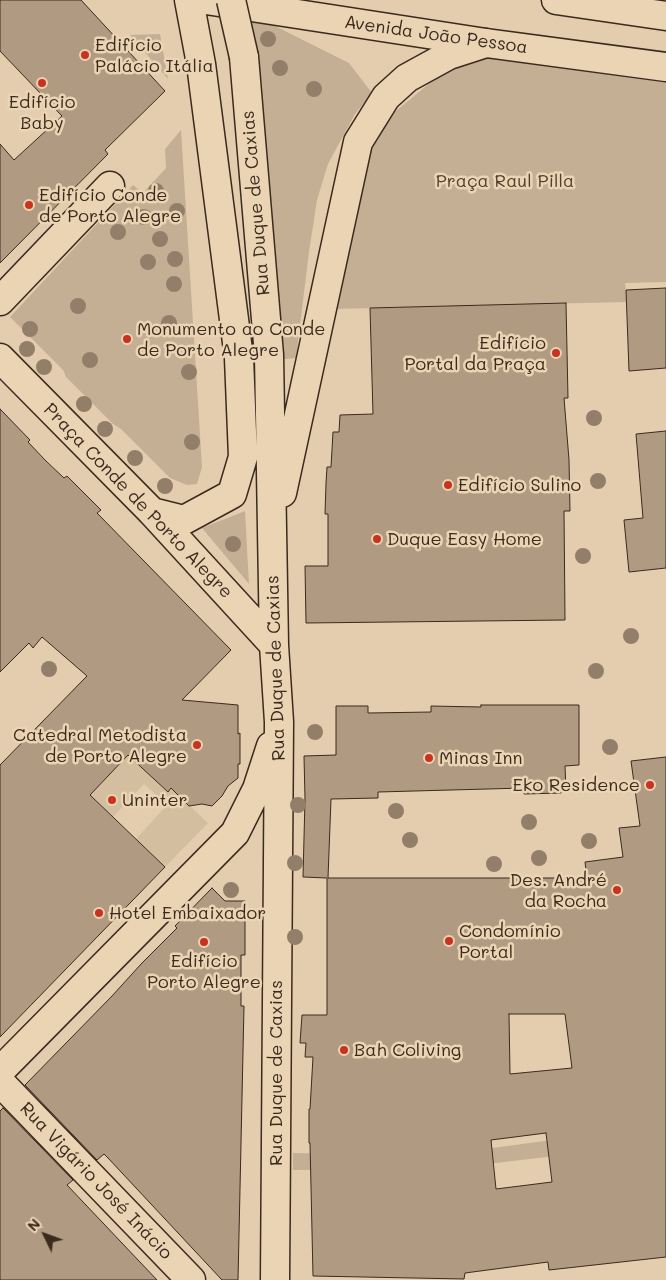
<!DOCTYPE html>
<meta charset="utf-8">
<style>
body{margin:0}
#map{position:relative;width:666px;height:1280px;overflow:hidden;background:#e4cdae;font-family:Mali,sans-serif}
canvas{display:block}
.north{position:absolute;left:20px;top:1210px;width:50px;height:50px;-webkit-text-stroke:4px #ebd4b4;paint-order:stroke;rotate:312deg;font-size:14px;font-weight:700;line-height:20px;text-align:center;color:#3b2a1e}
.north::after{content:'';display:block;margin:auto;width:18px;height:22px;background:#3b2a1e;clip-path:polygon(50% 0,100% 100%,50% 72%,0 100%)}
</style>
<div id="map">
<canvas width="666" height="1280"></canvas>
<div class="north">N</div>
</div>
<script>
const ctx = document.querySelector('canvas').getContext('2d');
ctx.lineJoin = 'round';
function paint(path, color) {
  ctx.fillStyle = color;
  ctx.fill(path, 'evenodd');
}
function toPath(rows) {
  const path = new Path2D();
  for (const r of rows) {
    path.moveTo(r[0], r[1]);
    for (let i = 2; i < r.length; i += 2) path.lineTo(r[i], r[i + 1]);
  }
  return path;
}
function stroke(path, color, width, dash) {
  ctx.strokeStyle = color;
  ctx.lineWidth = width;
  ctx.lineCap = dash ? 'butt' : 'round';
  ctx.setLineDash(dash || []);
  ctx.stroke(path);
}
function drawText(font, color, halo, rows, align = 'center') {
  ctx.font = font + ' Mali,sans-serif';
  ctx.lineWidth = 5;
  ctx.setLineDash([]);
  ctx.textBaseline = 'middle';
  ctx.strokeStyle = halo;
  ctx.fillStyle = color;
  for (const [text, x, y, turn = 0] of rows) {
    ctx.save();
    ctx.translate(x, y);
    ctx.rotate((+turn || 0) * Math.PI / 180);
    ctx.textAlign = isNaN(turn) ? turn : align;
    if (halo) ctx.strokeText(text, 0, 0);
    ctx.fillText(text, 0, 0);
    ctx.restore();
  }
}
const built = toPath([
 [146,737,145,771,167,792,171,788,208,823,165,867,136,839,167,805,144,784,113,817,90,795]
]);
const green = toPath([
 [251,14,349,63,372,93,355,114,328,164,317,200,309,252,296,358,276,360,258,147],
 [160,34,168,79,130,35],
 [495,54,666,81,666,282,625,283,627,302,333,309,372,140,385,120,448,68],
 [181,130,202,467,197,484,187,485,170,478,121,429,113,424,66,377,63,370,10,317,133,185,143,193,166,168,165,149],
 [245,511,247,548,249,584,202,528],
 [666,1125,666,1143,436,1170,293,1170,293,1153,439,1155]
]);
const building = toPath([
 [0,0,81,0,165,91,105,150,108,154,0,263,0,144,14,160,62,116,0,51,0,0],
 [666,288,666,368,629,371,626,290,666,288],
 [566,303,568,398,564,398,569,460,570,511,564,511,565,620,306,623,305,566,328,566,328,514,325,514,326,483,327,467,331,467,333,432,339,432,340,415,373,414,370,308,566,303],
 [0,409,30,440,28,442,46,461,64,478,67,476,101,510,97,513,231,650,182,700,238,705,238,734,240,733,240,764,238,764,238,778,228,786,222,796,212,806,202,804,189,806,171,788,168,792,128,755,90,795,165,867,0,1037,0,765,87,676,42,637,33,648,29,643,0,672,0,409],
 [666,431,666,568,629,572,624,520,643,518,636,434,666,431],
 [481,705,579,705,579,765,565,766,566,790,561,790,561,793,524,794,524,788,378,792,378,798,331,799,328,878,587,878,585,862,623,857,619,828,640,826,631,761,666,757,666,1257,549,1270,548,1262,465,1273,464,1279,313,1276,310,1143,309,1143,309,1109,310,1109,313,1057,305,1057,306,1043,300,1043,302,1015,327,1015,327,878,303,877,305,799,304,756,336,755,336,706,368,706,368,713,431,712,431,706,481,707,481,705],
 [509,1014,565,1014,572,1068,510,1074,509,1014],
 [546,1133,552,1182,496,1189,491,1140,546,1133],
 [212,888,225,901,245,901,245,955,241,955,241,1006,244,1006,238,1280,222,1280,108,1158,104,1154,97,1160,25,1085,112,996,142,963,177,928,175,926,212,888],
 [3,1108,73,1180,67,1185,157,1280,0,1280,0,1111,3,1108]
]);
const minor = toPath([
 [244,57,269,355,274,645,279,722,275,1280],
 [0,301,110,186],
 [0,358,152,512,274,645],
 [282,493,358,142,386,97,407,78,449,55,486,43],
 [152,512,184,520,232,494,243,457,239,358,201,64,189,0],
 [0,1071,235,833,257,789,271,746],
 [0,1082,191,1280]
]);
const major = toPath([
 [206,0,486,43,666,67],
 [556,0,666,16]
]);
const minorBridge = toPath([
 [231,0,244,57]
]);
const trees = [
 [268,39],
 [280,68],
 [314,89],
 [156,191],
 [177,211],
 [144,217],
 [118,232],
 [160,239],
 [175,259],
 [148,262],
 [174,284],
 [78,306],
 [169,323],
 [30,329],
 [27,349],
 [90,360],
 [44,367],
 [189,372],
 [84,404],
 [594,418],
 [105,429],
 [192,442],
 [135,458],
 [598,481],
 [165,486],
 [233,544],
 [583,556],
 [631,636],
 [49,669],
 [596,671],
 [315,732],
 [610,747],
 [298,805],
 [396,811],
 [529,822],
 [410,840],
 [589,841],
 [539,858],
 [295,863],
 [494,864],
 [231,890],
 [295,937]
];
const markers = [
 [85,55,5,"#c8321e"],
 [42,83,5,"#c8321e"],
 [29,205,5,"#c8321e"],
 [127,339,5,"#c8321e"],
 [556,353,5,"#c8321e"],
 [448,485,5,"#c8321e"],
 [377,539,5,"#c8321e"],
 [197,745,5,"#c8321e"],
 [429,758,5,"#c8321e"],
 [650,785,5,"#c8321e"],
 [112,800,5,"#c8321e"],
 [617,890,5,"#c8321e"],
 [99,913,5,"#c8321e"],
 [449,941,5,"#c8321e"],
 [204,942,5,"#c8321e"],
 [344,1050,5,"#c8321e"]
];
const streetNames = [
 ["Avenida João Pessoa",436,35,8],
 ["Rua Duque de Caxias",256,203,-95],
 ["Praça Conde de Porto Alegre",138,501,46],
 ["Rua Duque de Caxias",276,668,-92],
 ["Rua Duque de Caxias",276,1073,-90],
 ["Rua Vigário José Inácio",96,1181,46]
];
const poiNames = [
 ["Edifício",95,45],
 ["Palácio Itália",95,66],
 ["Edifício",42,102,"center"],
 ["Baby",42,123,"center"],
 ["Edifício Conde",39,195],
 ["de Porto Alegre",39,216],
 ["Monumento ao Conde",137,329],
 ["de Porto Alegre",137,350],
 ["Edifício",546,343,"right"],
 ["Portal da Praça",546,364,"right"],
 ["Edifício Sulino",458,485],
 ["Duque Easy Home",387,539],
 ["Catedral Metodista",187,735,"right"],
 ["de Porto Alegre",187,756,"right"],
 ["Minas Inn",439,758],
 ["Eko Residence",640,785,"right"],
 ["Uninter",122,800],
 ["Des. André",607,880,"right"],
 ["da Rocha",607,901,"right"],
 ["Hotel Embaixador",109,913],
 ["Condomínio",459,931],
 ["Portal",459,952],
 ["Edifício",204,961,"center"],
 ["Porto Alegre",204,982,"center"],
 ["Bah Coliving",354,1050]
];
const parkNames = [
 ["Praça Raul Pilla",505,181]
];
paint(built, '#d4bea0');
paint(green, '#c5af94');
paint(building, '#b09a81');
stroke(building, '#3b2a1e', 1);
stroke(minor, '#3b2a1e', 31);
stroke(major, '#3b2a1e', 31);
stroke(minor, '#ebd4b4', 28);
stroke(major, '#ebd4b4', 28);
stroke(minorBridge, '#3b2a1e', 31, []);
stroke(minorBridge, '#ebd4b4', 28);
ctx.fillStyle = '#937e69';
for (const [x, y] of trees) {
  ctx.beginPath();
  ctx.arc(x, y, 8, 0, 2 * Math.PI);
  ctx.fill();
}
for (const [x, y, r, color] of markers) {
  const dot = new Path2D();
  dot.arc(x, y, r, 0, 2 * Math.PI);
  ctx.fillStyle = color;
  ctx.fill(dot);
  stroke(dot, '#ebd4b4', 2);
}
drawText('18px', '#3b2a1e', '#ebd4b4', streetNames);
drawText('18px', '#3b2a1e', '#ebd4b4', poiNames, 'left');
drawText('18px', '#503e30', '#ebd4b4', parkNames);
</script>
